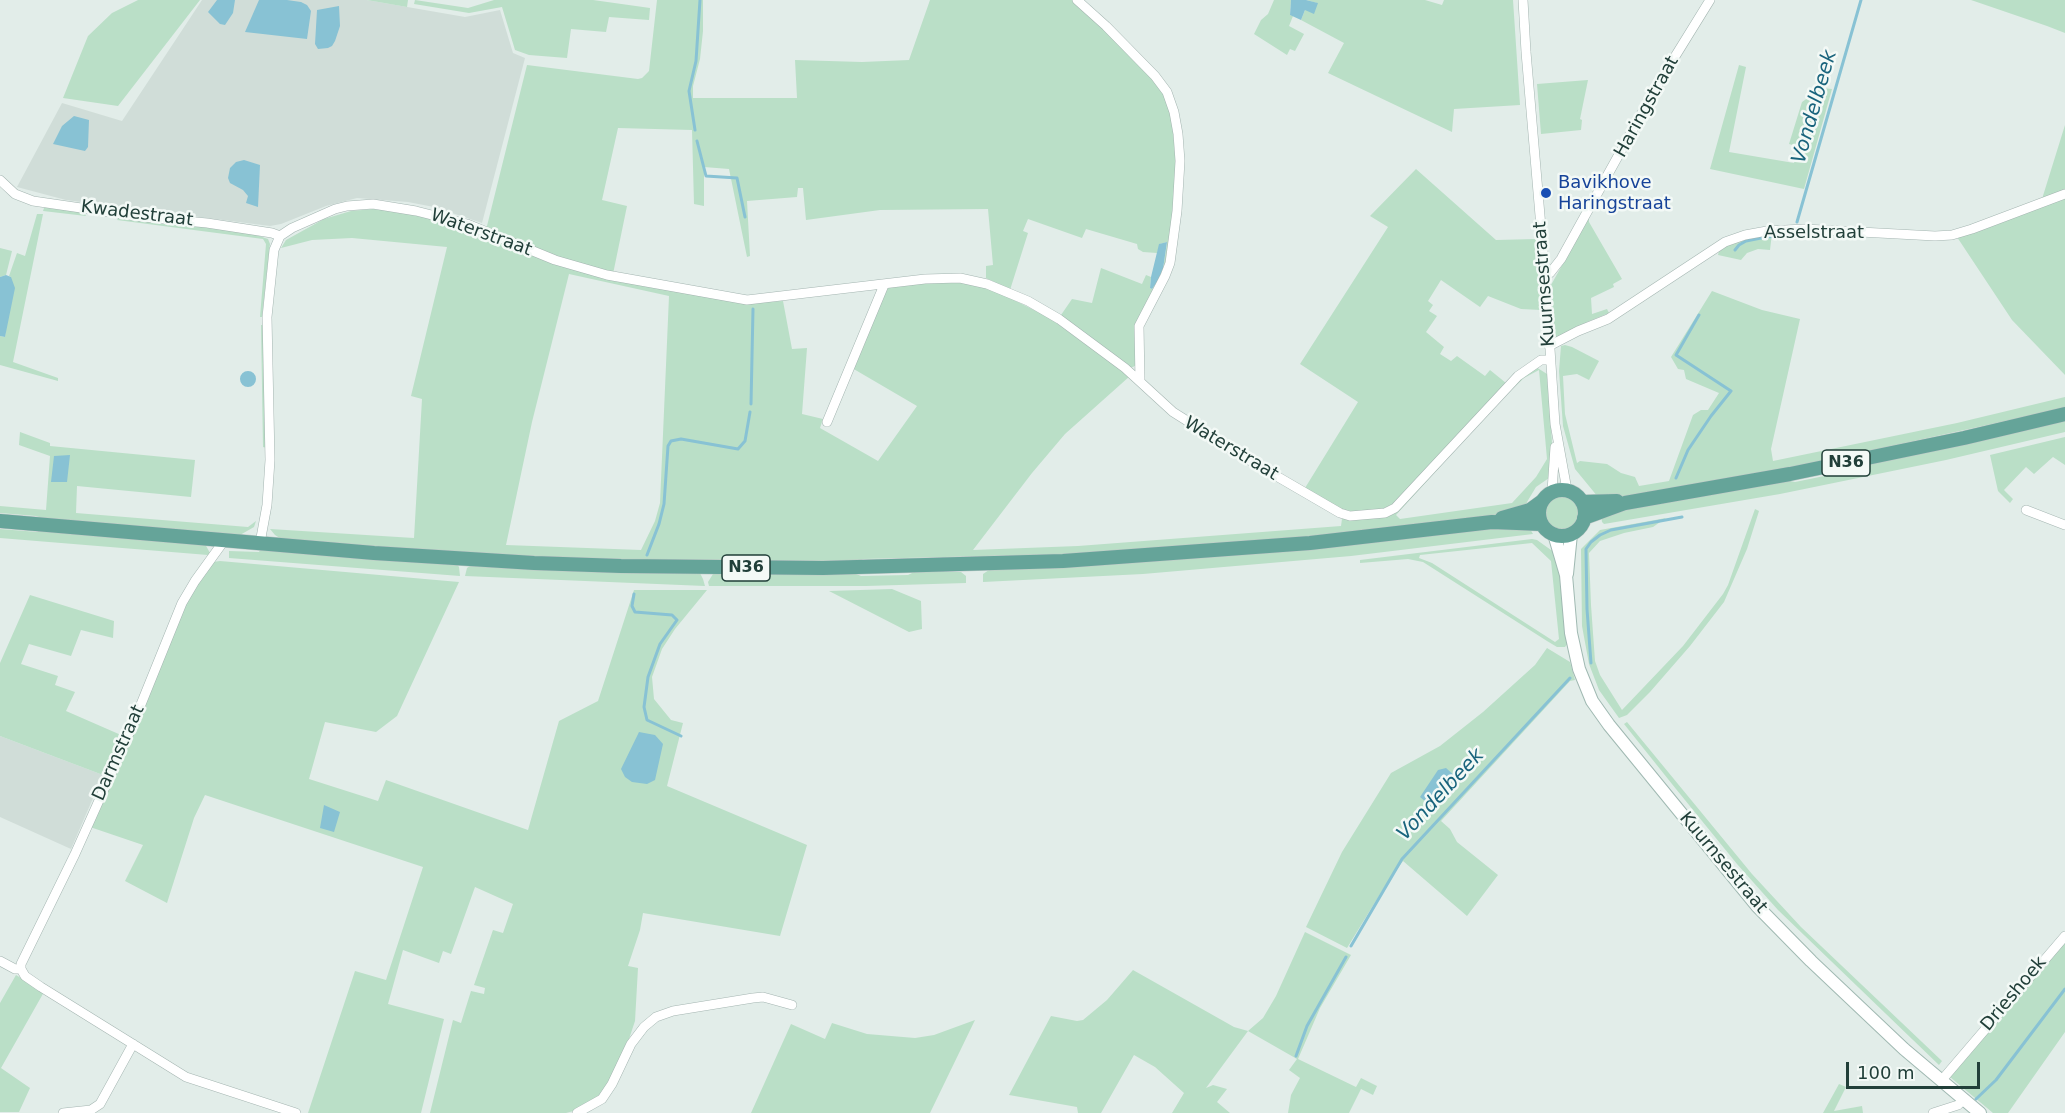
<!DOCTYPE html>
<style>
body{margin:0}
#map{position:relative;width:2065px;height:1113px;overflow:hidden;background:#e2ede9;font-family:"DejaVu Sans",sans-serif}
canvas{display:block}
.scale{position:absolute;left:1846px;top:1062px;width:134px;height:27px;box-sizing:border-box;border:3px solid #213f39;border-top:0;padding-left:8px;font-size:18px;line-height:21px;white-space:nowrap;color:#213f39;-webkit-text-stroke:4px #f3f9f6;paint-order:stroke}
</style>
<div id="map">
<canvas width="2065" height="1113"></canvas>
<div class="scale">100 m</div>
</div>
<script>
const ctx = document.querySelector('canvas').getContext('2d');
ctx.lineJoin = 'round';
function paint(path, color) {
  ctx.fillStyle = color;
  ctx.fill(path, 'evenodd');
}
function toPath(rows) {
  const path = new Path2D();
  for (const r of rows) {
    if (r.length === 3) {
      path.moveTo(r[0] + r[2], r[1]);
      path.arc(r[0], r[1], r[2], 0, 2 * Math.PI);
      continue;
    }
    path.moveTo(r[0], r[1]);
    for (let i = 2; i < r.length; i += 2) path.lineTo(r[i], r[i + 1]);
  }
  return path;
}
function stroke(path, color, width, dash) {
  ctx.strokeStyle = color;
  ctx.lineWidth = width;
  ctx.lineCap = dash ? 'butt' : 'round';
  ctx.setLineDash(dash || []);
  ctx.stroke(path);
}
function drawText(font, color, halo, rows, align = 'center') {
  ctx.font = font + ' "DejaVu Sans",sans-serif';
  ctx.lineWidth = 5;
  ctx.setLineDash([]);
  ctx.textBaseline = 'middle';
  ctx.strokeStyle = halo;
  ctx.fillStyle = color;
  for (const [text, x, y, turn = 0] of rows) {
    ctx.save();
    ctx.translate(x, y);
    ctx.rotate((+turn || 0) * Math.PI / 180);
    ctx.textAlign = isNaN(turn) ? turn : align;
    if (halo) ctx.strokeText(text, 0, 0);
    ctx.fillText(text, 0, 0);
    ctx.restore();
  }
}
const built = toPath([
 [202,0,367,0,465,17,500,10,513,53,525,58,482,223,434,207,408,202,357,198,326,206,281,224,270,226,66,200,17,187,62,103,122,121],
 [0,736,103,775,71,849,0,817]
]);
const green = toPath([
 [138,0,200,0,118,106,63,98,88,36,112,13],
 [367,0,408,0,407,7],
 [415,0,468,8,494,0,593,0,650,8,649,20,609,17,606,32,571,29,567,58,529,55,515,50,502,7,469,13,414,4],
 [657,0,703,0,703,31,700,59,693,86,693,98,797,98,795,60,862,62,909,60,930,0,1072,0,1122,46,1161,89,1171,112,1177,172,1168,263,1143,310,1136,365,1133,367,1129,367,1061,315,1072,299,1092,303,1101,268,1142,284,1146,275,1151,277,1150,288,1152,289,1158,281,1163,269,1167,242,1160,244,1157,253,1143,252,1138,249,1137,244,1086,229,1082,238,1028,219,1023,231,1028,233,1010,290,986,278,986,266,993,265,988,209,880,210,806,220,803,188,798,188,797,197,747,201,750,256,747,257,729,169,704,167,704,206,694,204,692,130,618,128,602,200,627,206,613,274,581,266,486,230,527,65,638,79,642,78,649,71],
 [1274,0,1291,0,1290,15,1293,16,1289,26,1304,34,1295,51,1290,49,1287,55,1254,34,1261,20,1268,14],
 [1306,0,1425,0,1442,5,1444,0,1513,0,1520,105,1454,109,1452,132,1328,73,1344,43,1301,20,1305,10,1317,3],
 [1971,0,2065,0,2065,33,2047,26],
 [1739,65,1746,67,1729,152,1794,163,1800,147,1789,144,1802,102,1822,88,1832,89,1804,189,1710,169],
 [1588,80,1580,119,1582,120,1581,130,1541,134,1537,84],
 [2065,125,2065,191,2042,199],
 [1416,169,1496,240,1536,239,1541,310,1521,309,1488,296,1480,307,1441,280,1428,301,1433,305,1429,311,1437,316,1426,332,1444,347,1440,354,1451,361,1457,356,1485,376,1490,370,1506,383,1393,506,1376,510,1355,512,1337,508,1305,488,1358,402,1300,364,1388,227,1370,216],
 [2065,198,2065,375,2012,320,1957,237],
 [45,205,84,212,86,216,43,211],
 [373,209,405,212,454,223,563,265,748,303,783,301,792,349,807,348,802,414,823,419,820,428,878,461,917,406,852,368,888,287,896,285,958,281,986,286,1048,317,1130,376,1065,434,1032,473,973,550,1078,546,1341,526,1342,519,1374,518,1394,513,1522,375,1536,367,1547,374,1553,456,1549,478,1536,487,1527,502,1526,508,1517,512,1394,529,1151,552,863,559,856,563,652,561,505,556,283,540,275,535,270,529,414,538,422,399,411,396,447,247,352,238,312,240,281,248,286,240,324,219,351,211],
 [569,274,669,296,660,503,655,521,641,550,506,545,532,422],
 [1539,370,1547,459,1536,477,1512,503,1400,519,1396,515,1498,403,1524,378],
 [37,214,43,214,13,362,58,378,58,381,0,365,0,336,5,337,11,277,9,276,17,253,25,256],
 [120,216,248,232,268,239,270,244,262,317,260,317,266,244,263,239,117,220],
 [1589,217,1589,222,1622,279,1613,284,1614,287,1591,298,1592,314,1607,309,1609,313,1587,322,1558,339,1555,336,1551,285],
 [1772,233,1770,250,1758,249,1747,253,1741,260,1718,255,1719,251,1728,243],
 [0,248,12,251,6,275,0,277],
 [1712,291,1762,310,1800,319,1771,449,1773,461,1957,423,2065,397,2065,408,1786,469,1619,498,1598,497,1575,469,1563,426,1559,371,1561,346,1565,345,1572,347,1599,361,1589,380,1577,374,1563,376,1565,414,1577,463,1580,461,1607,464,1621,473,1635,477,1639,486,1669,481,1693,415,1701,410,1708,410,1719,393,1686,379,1684,370,1678,369,1671,357],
 [261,325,263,325,267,448,263,447],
 [2065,419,2065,432,1946,460,1780,494,1604,524,1602,522,1601,514,1785,480,1795,482,1839,473,1847,468],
 [20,432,50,443,50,446,195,460,191,497,77,486,76,513,248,527,256,521,254,527,240,535,42,518,36,516,0,513,0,506,46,510,50,456,19,445],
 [2065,437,2065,465,2053,457,2034,474,2026,467,2004,490,2013,499,2010,503,1998,491,1990,455],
 [1562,512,17],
 [1755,509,1759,511,1747,549,1724,602,1690,646,1650,692,1627,715,1619,718,1599,690,1589,664,1582,626,1581,549,1600,530,1666,518,1653,527,1624,533,1600,541,1589,553,1591,605,1595,661,1600,675,1622,710,1683,646,1723,594,1728,585],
 [1507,525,1529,527,1533,534,1351,556,1143,574,983,582,983,574,989,570,1109,564,1320,548],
 [39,528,205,544,210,553,208,555,0,538,0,529,38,532],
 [1532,539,1537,540,1551,550,1555,550,1561,570,1568,643,1565,647,1557,647,1547,641,1423,562,1408,559,1360,563,1360,560],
 [1532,543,1551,561,1559,639,1555,642,1432,563,1419,558,1420,555],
 [261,548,456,563,459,567,460,576,229,558,229,551,259,552],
 [220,561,459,582,397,716,376,732,325,722,309,779,378,801,386,780,528,830,559,721,598,701,634,590,707,590,675,629,662,649,652,677,654,699,671,720,683,723,667,786,807,845,780,936,643,913,640,930,628,966,638,968,635,1021,627,1045,608,1084,598,1099,581,1109,566,1113,430,1113,453,1020,461,1023,471,991,484,994,485,988,474,985,493,930,503,933,513,904,475,887,451,954,443,951,439,963,403,950,388,1004,444,1019,421,1113,308,1113,355,971,386,980,423,867,205,795,194,818,167,903,125,881,143,845,90,827,190,596,213,562],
 [471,565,700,573,703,579,705,586,465,576,467,568],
 [914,572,961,572,966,576,966,583,866,586,709,586,708,582,713,574,854,573,861,576,908,575],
 [892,589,921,601,922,629,909,632,829,591],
 [30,595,114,621,113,638,81,630,71,656,29,644,21,664,58,676,55,685,75,692,66,711,121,735,103,775,0,736,0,663],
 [1547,648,1570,662,1575,680,1570,681,1441,821,1450,829,1457,842,1498,875,1467,916,1403,861,1385,886,1347,948,1306,927,1342,852,1391,773,1440,746,1483,712,1535,665],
 [1627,722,1752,874,1801,927,1942,1061,1939,1065,1778,910,1737,864,1676,789,1624,724],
 [1305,932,1351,955,1320,1008,1298,1059,1356,1087,1361,1078,1377,1086,1373,1095,1361,1089,1349,1113,1288,1113,1291,1095,1300,1078,1289,1070,1297,1059,1248,1031,1206,1088,1213,1085,1227,1089,1217,1102,1230,1113,1172,1113,1184,1093,1155,1067,1134,1055,1101,1113,1078,1113,1077,1107,1009,1095,1051,1016,1077,1021,1083,1020,1107,1000,1133,970,1234,1027,1248,1031,1263,1018,1276,996],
 [2065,940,2065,1032,2008,1113,1993,1113,1950,1077],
 [16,975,44,992,1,1068,30,1088,19,1112,0,1112,0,1003],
 [975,1020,930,1113,751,1113,791,1024,825,1039,832,1023,867,1034,915,1038,934,1035],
 [1839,1084,1846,1087,1834,1111,1862,1106,1863,1113,1823,1113]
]);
const water = toPath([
 [217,0,235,0,233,13,225,25,220,24,208,12],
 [259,0,287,0,301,2,307,5,311,11,307,39,245,32],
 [1291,0,1306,0,1318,3,1314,14,1305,10,1301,20,1290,15],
 [339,6,340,26,335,41,332,46,328,48,318,49,315,44,317,10],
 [74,116,89,120,88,147,85,151,53,144,62,126],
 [244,160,260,165,258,207,246,203,248,196,243,190,230,183,228,178,230,168,236,162],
 [1167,242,1163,269,1158,281,1152,289,1150,288,1151,277,1159,244],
 [6,275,11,277,15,288,5,337,0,336,0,277],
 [248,379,8],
 [70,455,67,482,51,482,54,456],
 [639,732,655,735,663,744,655,780,647,784,632,782,625,777,621,769],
 [1446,768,1456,777,1432,807,1420,797,1438,770],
 [324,805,340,812,334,832,320,828]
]);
const stream = toPath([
 [695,130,689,91,696,61,700,0],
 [697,141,706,176,737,178,745,217],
 [1797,222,1861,0],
 [1735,250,1739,245,1746,241,1766,237,1793,235],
 [751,404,753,309],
 [1676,478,1688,450,1711,416,1731,391,1676,355,1699,315],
 [647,555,659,524,664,504,668,446,671,441,681,439,738,449,745,441,750,412],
 [634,594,632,606,635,612,672,615,677,620,660,644,648,677,644,707,647,720,681,736],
 [1591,663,1587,609,1586,549,1591,542,1600,535,1611,530,1682,517],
 [1351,946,1402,859,1570,678],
 [1296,1056,1307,1026,1346,957],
 [1976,1099,1996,1080,2065,989]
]);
const street = toPath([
 [1077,0,1106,26,1155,76,1167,92,1174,112,1178,134,1180,161,1177,211,1170,263,1165,276,1139,326,1140,381],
 [1523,0,1526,52,1545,274,1555,424,1567,490],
 [0,180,15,194,33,201,143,217,207,223,272,233,280,236],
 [1545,274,1550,273,1561,259,1658,84,1710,0],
 [1549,346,1578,331,1608,319,1725,242,1745,235,1767,231,1804,229,1935,236,1952,235,1972,229,2065,194],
 [827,422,884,285],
 [1552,491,1555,447],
 [2026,510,2065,525],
 [260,543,267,505,270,460,267,317,274,250,280,236,292,228,335,209,347,206,373,204,416,211,467,224,555,260,607,275,747,300,925,279,960,278,987,284,1028,301,1059,319,1125,368,1173,412,1254,463,1340,513,1350,516,1385,513,1395,508,1518,376,1541,360,1550,360],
 [0,961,15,969,21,969,25,976,41,987,186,1077,296,1113],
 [21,969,21,964,75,854,131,729,182,603,195,581,221,545,221,540],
 [1941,1081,2065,936],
 [63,1113,91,1110,100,1104,133,1044],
 [577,1113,602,1099,612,1084,631,1044,644,1027,656,1017,673,1011,753,998,763,997,792,1005],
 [1933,1113,1958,1105,1963,1100]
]);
const secondary = toPath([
 [1554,534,1566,575,1571,633,1579,669,1592,701,1609,725,1757,906,1811,961,1904,1049,1980,1113],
 [1567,574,1571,534]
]);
const primary = toPath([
 [1562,513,23],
 [1582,502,1617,501],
 [1502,518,1530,510,1541,502],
 [1584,518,1625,503,1790,474,1964,438,2065,414],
 [0,521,374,553,534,563,621,566,823,568,1063,561,1310,543,1492,522,1542,524]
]);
const markers = [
 [1546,193,6,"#1a4fb4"]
];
const shields = [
 [1846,463,48],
 [746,568,48]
];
const shieldNames = [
 ["N36",1846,463],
 ["N36",746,568]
];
const streetNames = [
 ["Haringstraat",1647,107,-61],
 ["Kwadestraat",137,214,7],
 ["Waterstraat",481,233,20],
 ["Asselstraat",1814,233],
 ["Kuurnsestraat",1545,284,-94],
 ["Waterstraat",1231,449,31],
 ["Darmstraat",119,753,-66],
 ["Kuurnsestraat",1723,863,50],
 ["Drieshoek",2014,994,-50]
];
const transitNames = [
 ["Bavikhove",1558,183],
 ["Haringstraat",1558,204]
];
const waterNames = [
 ["Vondelbeek",1815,107,-74],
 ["Vondelbeek",1441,795,-47]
];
paint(built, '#d0ddd8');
paint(green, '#badfc7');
paint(water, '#88c2d4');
stroke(stream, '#88c2d4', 3);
stroke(street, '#a4b5b1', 10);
stroke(secondary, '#a0b9b2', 14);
stroke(primary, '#c1c9c8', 15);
stroke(street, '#fff', 9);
stroke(secondary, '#fff', 12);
stroke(primary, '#65a499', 14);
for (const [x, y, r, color] of markers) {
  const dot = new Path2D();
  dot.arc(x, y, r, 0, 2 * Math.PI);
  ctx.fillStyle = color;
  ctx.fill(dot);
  stroke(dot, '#f3f9f6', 2);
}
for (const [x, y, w] of shields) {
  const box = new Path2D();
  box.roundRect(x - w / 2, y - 13, w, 26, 4.5);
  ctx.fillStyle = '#f3f9f6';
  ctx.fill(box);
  stroke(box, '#213f39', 1.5);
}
drawText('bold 16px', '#213f39', null, shieldNames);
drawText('18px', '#213f39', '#f3f9f6', streetNames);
drawText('18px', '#164399', '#f3f9f6', transitNames, 'left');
drawText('italic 20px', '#19647d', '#f3f9f6', waterNames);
</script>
